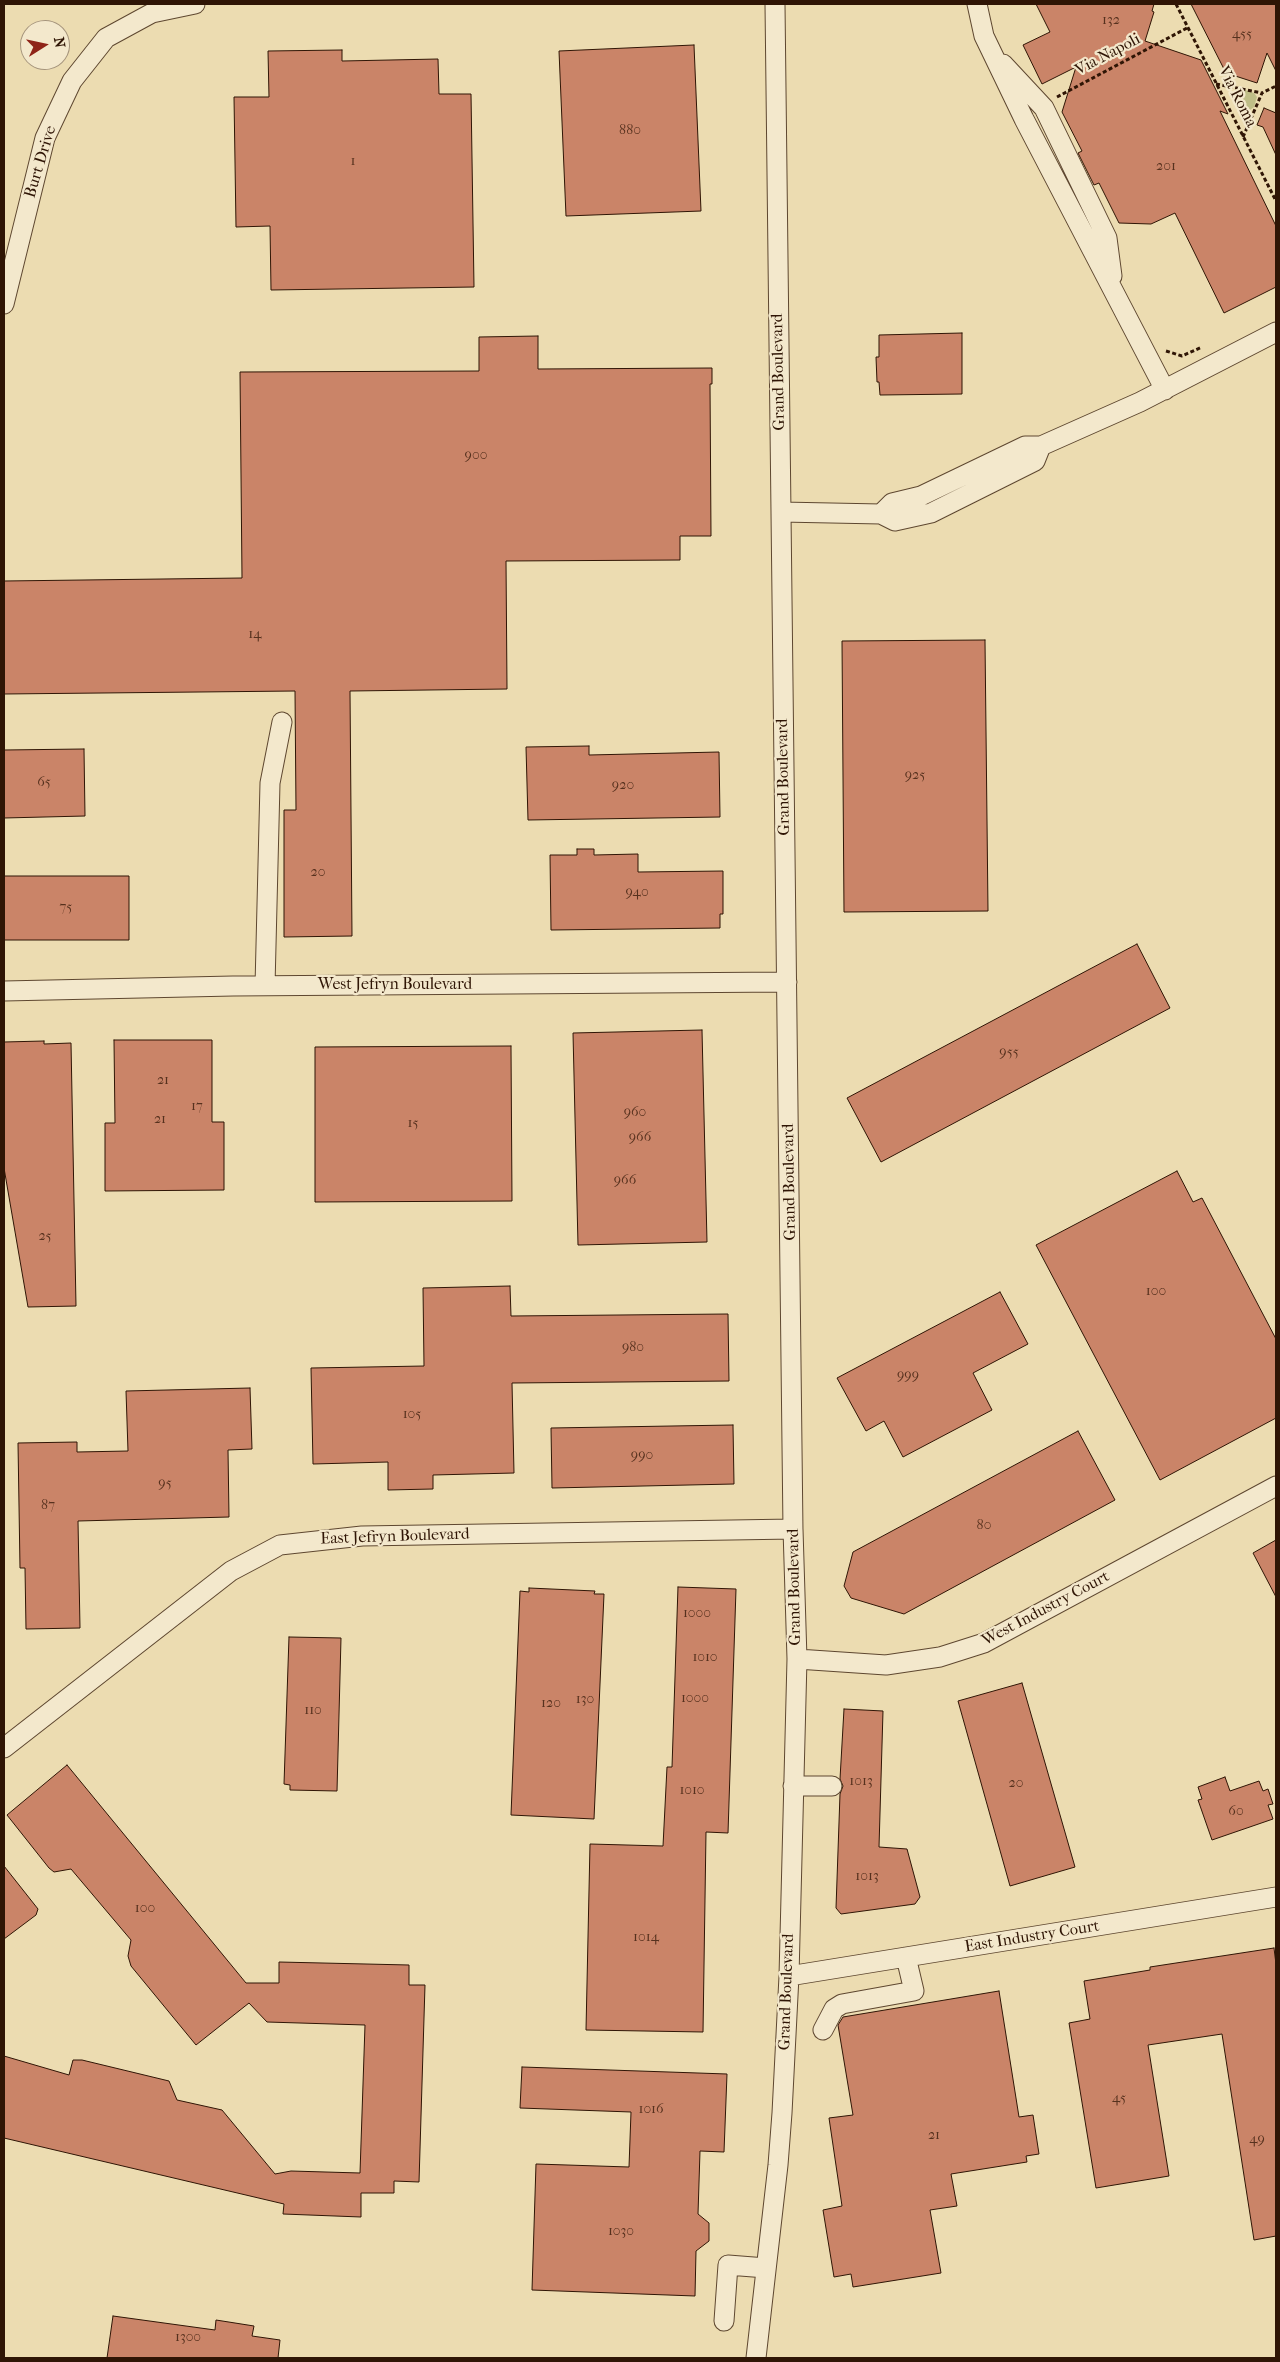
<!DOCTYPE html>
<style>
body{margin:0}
#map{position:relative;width:1280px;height:2362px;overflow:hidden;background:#ecdcb1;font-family:"IM FELL French Canon",serif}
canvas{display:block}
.frame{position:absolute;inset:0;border:5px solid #2f1505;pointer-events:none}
.north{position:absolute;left:20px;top:20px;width:50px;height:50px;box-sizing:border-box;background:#f3e8cc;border:1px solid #a5947c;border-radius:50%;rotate:80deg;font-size:14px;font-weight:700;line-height:20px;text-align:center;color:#2f1505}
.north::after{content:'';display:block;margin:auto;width:18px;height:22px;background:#8f2418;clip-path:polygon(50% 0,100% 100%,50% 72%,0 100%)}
</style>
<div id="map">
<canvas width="1280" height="2362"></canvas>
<div class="frame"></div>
<div class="north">N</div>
</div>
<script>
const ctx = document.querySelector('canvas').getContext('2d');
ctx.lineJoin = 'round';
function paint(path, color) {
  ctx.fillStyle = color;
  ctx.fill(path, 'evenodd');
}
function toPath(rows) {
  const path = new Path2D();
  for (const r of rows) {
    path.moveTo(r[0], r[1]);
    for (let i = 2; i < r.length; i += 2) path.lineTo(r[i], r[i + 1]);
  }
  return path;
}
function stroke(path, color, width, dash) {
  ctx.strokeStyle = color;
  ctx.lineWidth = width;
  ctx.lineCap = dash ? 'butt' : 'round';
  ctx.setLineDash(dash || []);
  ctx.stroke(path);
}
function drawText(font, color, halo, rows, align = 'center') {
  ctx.font = font + ' "IM FELL French Canon",serif';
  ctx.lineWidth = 4.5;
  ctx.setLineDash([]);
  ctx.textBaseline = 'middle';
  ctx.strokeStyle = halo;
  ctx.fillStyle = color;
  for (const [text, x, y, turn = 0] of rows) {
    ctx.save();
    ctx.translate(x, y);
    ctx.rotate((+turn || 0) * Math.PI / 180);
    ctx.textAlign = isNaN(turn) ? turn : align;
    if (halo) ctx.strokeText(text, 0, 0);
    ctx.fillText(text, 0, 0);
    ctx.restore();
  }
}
const green = toPath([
 [1245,90,1254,93,1257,97,1254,107,1250,110,1240,107,1238,104,1240,93]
]);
const building = toPath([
 [1036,4,1154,4,1152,11,1154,12,1145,41,1201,60,1228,114,1220,111,1276,226,1276,287,1224,313,1175,213,1151,224,1119,223,1099,183,1094,185,1078,153,1082,151,1062,112,1076,67,1042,84,1023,45,1050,32,1036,4],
 [1191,4,1276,4,1276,71,1267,53,1257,83,1226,73,1191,4],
 [694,45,701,211,566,216,559,51,694,45],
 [342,50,342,61,438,59,439,94,471,94,474,287,271,290,270,226,236,227,234,97,269,97,268,51,342,50],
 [1264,108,1276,113,1276,155,1263,127,1257,125,1264,108],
 [962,333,962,394,880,395,879,382,877,382,876,357,879,357,879,335,962,333],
 [538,336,538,369,712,368,712,384,710,384,711,536,680,536,680,560,506,561,507,689,350,691,352,936,284,937,284,810,296,810,295,691,4,694,4,581,242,578,240,372,479,371,479,337,538,336],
 [985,640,988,911,844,912,842,641,985,640],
 [589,746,589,755,719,752,720,817,528,820,526,747,589,746],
 [84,749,85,816,4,818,4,750,84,749],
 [577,849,594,849,594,855,638,854,638,872,723,871,723,914,720,914,720,928,551,930,550,855,577,855,577,849],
 [4,876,129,876,129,940,4,940,4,876],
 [1137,944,1170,1008,881,1162,847,1098,1137,944],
 [702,1030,707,1242,578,1245,573,1033,702,1030],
 [114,1040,212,1040,212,1122,224,1122,224,1190,105,1191,105,1123,115,1123,114,1040],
 [44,1041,44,1044,71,1043,76,1306,28,1307,4,1168,4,1042,44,1041],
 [511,1046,512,1201,315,1202,315,1047,511,1046],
 [1177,1171,1193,1202,1202,1198,1276,1339,1276,1418,1160,1480,1036,1245,1177,1171],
 [510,1286,511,1316,728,1314,729,1381,512,1383,514,1473,433,1475,433,1489,388,1490,388,1462,313,1464,311,1368,424,1366,423,1288,510,1286],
 [1000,1292,1028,1344,973,1373,992,1410,903,1457,884,1421,866,1431,837,1378,1000,1292],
 [250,1388,252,1449,228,1450,229,1517,78,1521,80,1628,26,1629,25,1568,20,1568,18,1443,77,1442,77,1452,128,1451,126,1391,250,1388],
 [733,1425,734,1484,552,1488,551,1428,733,1425],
 [1078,1431,1115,1500,904,1614,851,1598,844,1586,853,1552,1078,1431],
 [1276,1540,1276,1597,1253,1553,1276,1540],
 [678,1587,736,1589,728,1833,706,1832,703,2032,586,2030,590,1844,663,1846,667,1767,672,1767,678,1587],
 [529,1588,595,1591,594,1594,604,1594,594,1819,511,1815,520,1591,529,1592,529,1588],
 [289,1637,341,1638,337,1791,290,1790,290,1785,284,1784,289,1637],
 [1022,1683,1075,1867,1010,1886,958,1701,1022,1683],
 [844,1709,883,1711,879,1847,907,1849,920,1897,915,1904,841,1914,836,1908,840,1794,843,1786,840,1779,844,1709],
 [67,1765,246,1983,279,1983,279,1962,409,1965,409,1985,425,1985,419,2182,394,2181,394,2193,361,2193,361,2217,283,2214,284,2204,4,2138,4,2056,69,2075,73,2060,82,2060,169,2081,177,2100,222,2110,275,2174,291,2171,360,2173,365,2025,267,2022,249,2003,196,2045,131,1966,128,1956,131,1940,71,1869,54,1872,49,1868,7,1815,67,1765],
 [1225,1777,1230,1791,1259,1781,1263,1791,1268,1789,1273,1804,1268,1805,1273,1819,1212,1840,1198,1800,1202,1799,1198,1787,1225,1777],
 [4,1866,38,1909,36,1915,4,1939,4,1866],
 [1274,1948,1276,1964,1276,2236,1254,2240,1222,2034,1148,2045,1169,2176,1096,2188,1069,2023,1090,2019,1084,1981,1150,1970,1150,1967,1274,1948],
 [999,1991,1019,2117,1033,2115,1039,2154,1026,2156,1027,2162,951,2174,957,2206,930,2210,941,2273,853,2287,851,2274,834,2277,823,2210,842,2206,829,2118,853,2115,838,2025,843,2017,999,1991],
 [522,2067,727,2074,724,2152,700,2151,698,2214,709,2223,709,2241,696,2251,695,2296,532,2290,536,2164,629,2167,631,2112,520,2108,522,2067],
 [113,2316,215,2330,216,2320,254,2326,252,2336,280,2340,278,2358,107,2358,113,2316]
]);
const path = toPath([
 [1176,4,1276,201],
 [1216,84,1262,93],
 [1057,97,1187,28],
 [1243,137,1262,93,1276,86],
 [1166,351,1182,356,1202,347]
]);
const minor = toPath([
 [977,4,984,36,1024,119,1165,390],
 [1003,64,1044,108,1107,238,1112,276],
 [4,304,45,138,72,81,106,38,152,13,195,4],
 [781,512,881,514,895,521,931,513,1035,461,1041,446],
 [881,514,892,503,921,496,1025,446,1041,446,1140,402,1276,332],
 [265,986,270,783,282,722],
 [4,991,233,986,787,982],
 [797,1659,886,1665,940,1657,984,1643,1276,1486],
 [4,1748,231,1571,280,1545,362,1536,793,1529],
 [793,1786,832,1786],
 [789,1976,1276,1897],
 [823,2030,834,2009,842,2004,914,1991,906,1957],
 [724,2321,728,2265,766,2268],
 [756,2358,778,2165,782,2113,789,1976,797,1659,793,1529,775,4]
]);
const numberNames = [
 ["132",1111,21],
 ["455",1242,35],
 ["880",630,131],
 ["1",353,162],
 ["201",1166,167],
 ["900",476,456],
 ["14",255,635],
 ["925",915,776],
 ["65",44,783],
 ["920",623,786],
 ["20",318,873],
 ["940",637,893],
 ["75",66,908],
 ["955",1009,1053],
 ["21",163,1081],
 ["17",197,1107],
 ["960",635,1113],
 ["21",160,1120],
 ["15",413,1124],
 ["966",640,1138],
 ["966",625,1181],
 ["25",45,1237],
 ["100",1156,1292],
 ["980",633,1348],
 ["999",908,1376],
 ["105",412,1415],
 ["990",642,1456],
 ["95",165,1484],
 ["87",48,1506],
 ["80",984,1526],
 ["1000",697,1614],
 ["1010",705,1658],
 ["1000",695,1699],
 ["130",585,1700],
 ["120",551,1704],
 ["110",313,1711],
 ["1013",861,1782],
 ["20",1016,1784],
 ["1010",692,1791],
 ["60",1236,1812],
 ["1013",867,1877],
 ["100",145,1909],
 ["1014",646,1938],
 ["45",1119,2099],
 ["1016",651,2110],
 ["21",934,2136],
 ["49",1257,2140],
 ["1030",621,2232],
 ["1300",188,2338]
];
const streetNames = [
 ["Via Napoli",1108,55,-28],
 ["Via Roma",1237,97,63],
 ["Burt Drive",41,162,-73],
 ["Grand Boulevard",779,372,-91],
 ["Grand Boulevard",784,777,-91],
 ["West Jefryn Boulevard",395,985],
 ["Grand Boulevard",790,1182,-91],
 ["East Jefryn Boulevard",395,1537,-2],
 ["Grand Boulevard",795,1587,-91],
 ["West Industry Court",1046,1609,-28],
 ["East Industry Court",1032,1937,-9],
 ["Grand Boulevard",787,1992,-88]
];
paint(green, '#bfbe87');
paint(building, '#ca8468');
stroke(building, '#2f1505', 1);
stroke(minor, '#5e4730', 21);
stroke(path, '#2f1505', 3, [4, 2.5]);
stroke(minor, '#f3e8cc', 19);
drawText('14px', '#56311e', null, numberNames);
drawText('16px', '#2f1505', '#f3e8cc', streetNames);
</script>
